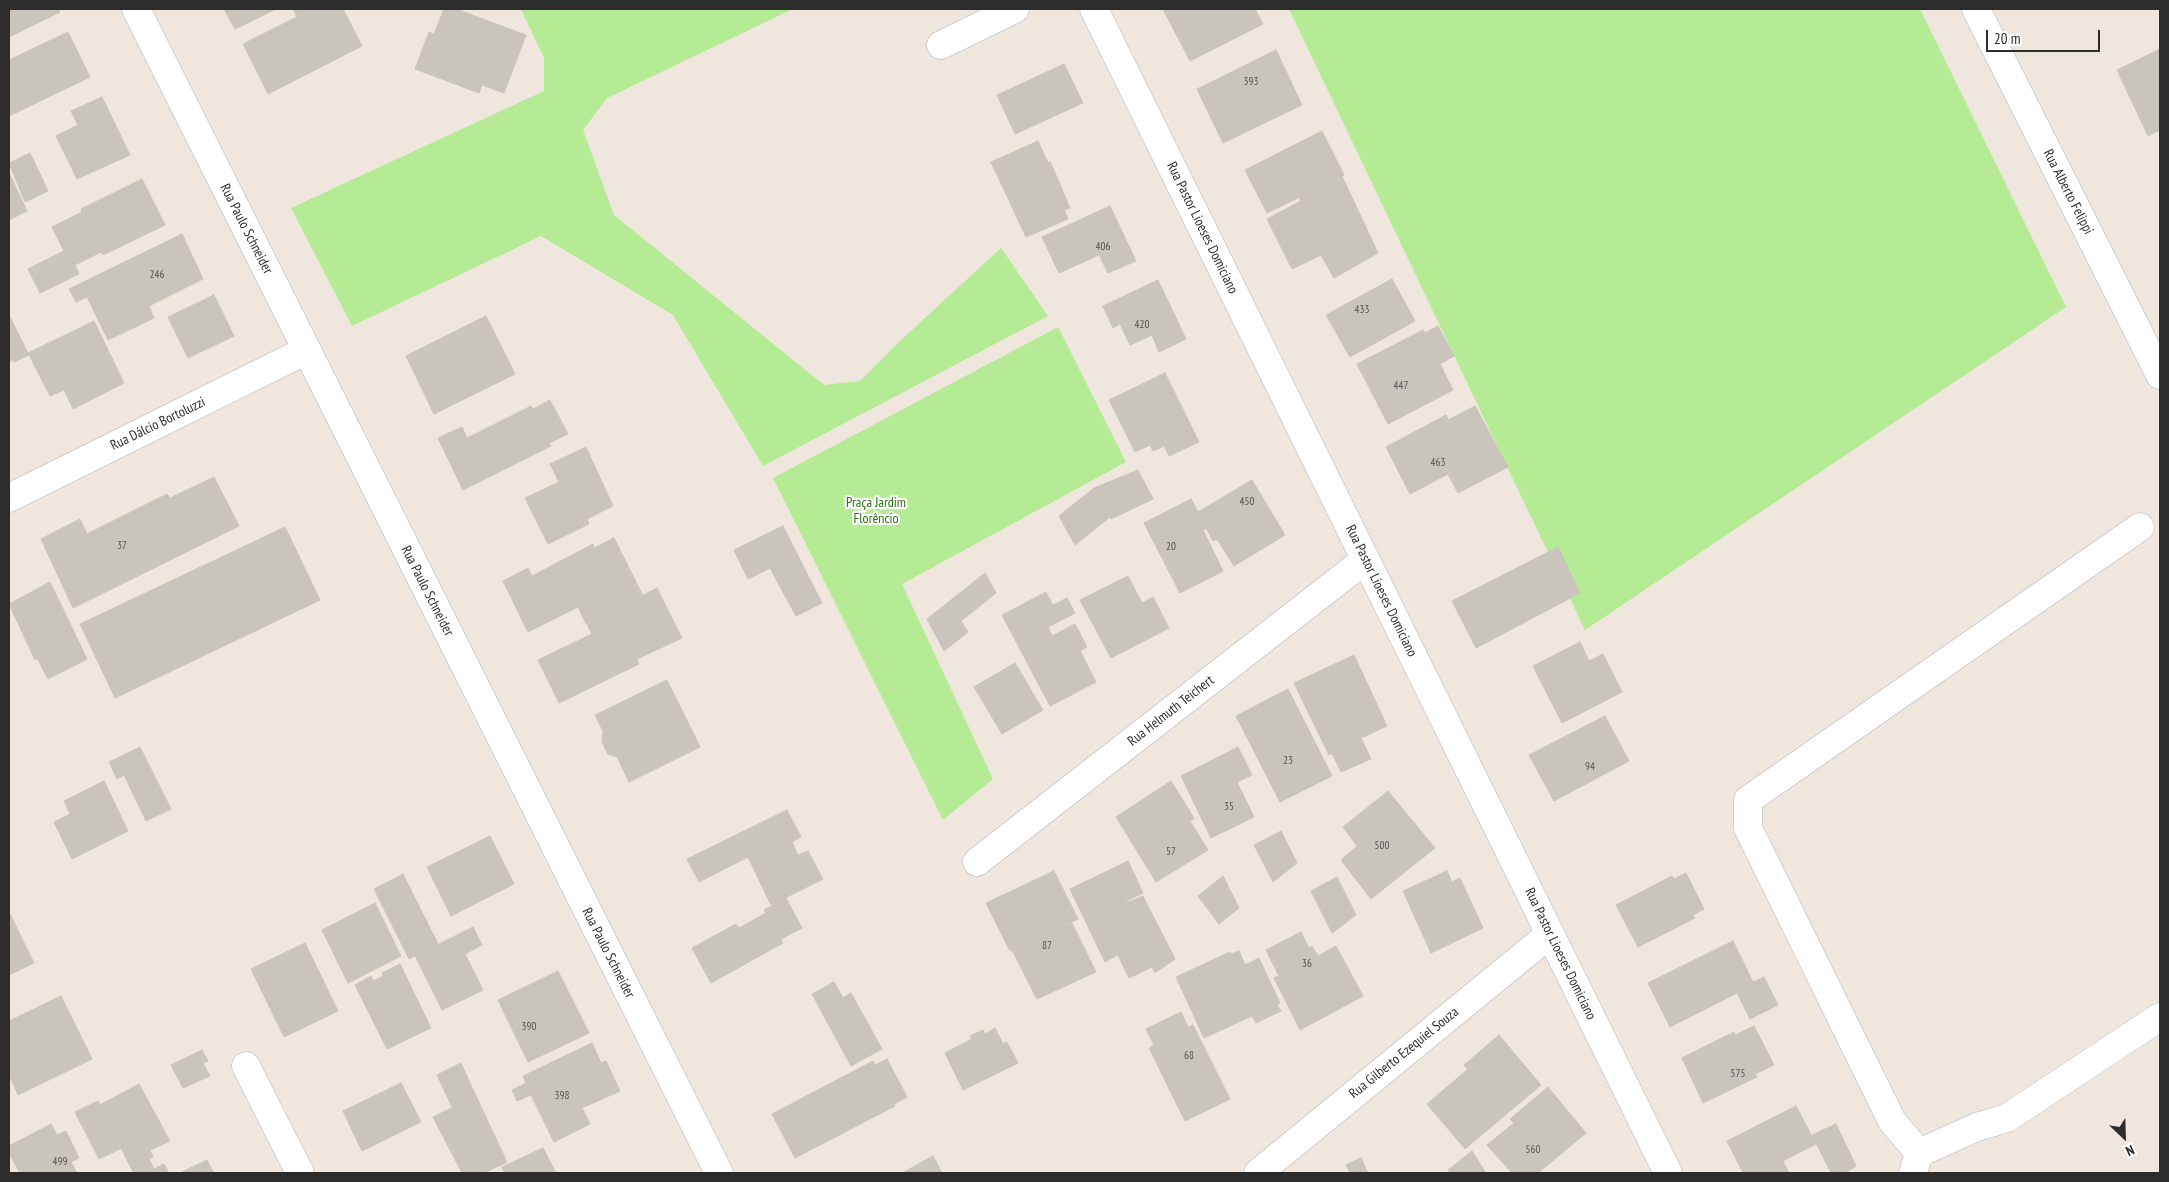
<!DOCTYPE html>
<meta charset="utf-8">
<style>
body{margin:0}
#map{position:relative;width:2169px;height:1182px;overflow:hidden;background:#efe7dd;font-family:"PT Sans Narrow",sans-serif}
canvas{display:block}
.frame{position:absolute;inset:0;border:10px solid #2c2c2c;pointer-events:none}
.north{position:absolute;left:2099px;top:1112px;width:50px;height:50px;-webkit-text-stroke:4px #fff;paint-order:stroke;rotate:156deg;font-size:14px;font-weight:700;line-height:20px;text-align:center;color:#2c2c2c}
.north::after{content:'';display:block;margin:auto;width:18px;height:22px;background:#2c2c2c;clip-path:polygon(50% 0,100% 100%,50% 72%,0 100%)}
.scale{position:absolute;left:1986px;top:30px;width:114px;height:22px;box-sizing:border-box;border:2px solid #2c2c2c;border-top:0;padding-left:6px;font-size:15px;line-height:18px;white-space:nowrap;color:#2c2c2c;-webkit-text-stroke:4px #fff;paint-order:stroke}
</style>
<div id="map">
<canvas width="2169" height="1182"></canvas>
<div class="frame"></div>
<div class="north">N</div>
<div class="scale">20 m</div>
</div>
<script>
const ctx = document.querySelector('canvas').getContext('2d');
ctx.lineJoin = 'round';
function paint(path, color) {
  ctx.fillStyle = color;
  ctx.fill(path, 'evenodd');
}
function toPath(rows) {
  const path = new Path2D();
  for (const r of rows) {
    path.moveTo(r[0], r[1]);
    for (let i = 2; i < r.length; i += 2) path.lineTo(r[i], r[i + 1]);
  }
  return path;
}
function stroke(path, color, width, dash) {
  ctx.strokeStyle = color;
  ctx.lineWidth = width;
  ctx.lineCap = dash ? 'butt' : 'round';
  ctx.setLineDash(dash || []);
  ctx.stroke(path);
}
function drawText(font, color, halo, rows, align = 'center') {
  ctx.font = font + ' "PT Sans Narrow",sans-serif';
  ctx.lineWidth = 4.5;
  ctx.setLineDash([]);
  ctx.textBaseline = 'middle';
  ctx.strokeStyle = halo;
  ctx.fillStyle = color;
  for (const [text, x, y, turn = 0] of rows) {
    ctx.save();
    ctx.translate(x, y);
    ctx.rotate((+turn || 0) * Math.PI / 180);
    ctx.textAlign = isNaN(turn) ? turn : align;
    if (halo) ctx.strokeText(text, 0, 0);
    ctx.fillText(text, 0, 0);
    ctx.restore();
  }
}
const green = toPath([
 [521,9,793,9,607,98,583,130,614,215,824,385,860,381,901,340,1001,248,1048,316,763,466,673,315,541,236,352,326,291,208,544,91,544,58],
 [1289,9,1920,9,2066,307,1585,630],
 [1058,327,1126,462,902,584,993,779,943,820,773,478]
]);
const building = toPath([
 [9,9,58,9,60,12,9,37,9,9],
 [224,9,276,9,235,29,224,9],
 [293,9,343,9,362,46,268,94,243,44,297,17,293,9],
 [444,9,456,9,526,35,504,93,482,85,479,93,415,69,429,32,434,34,444,9],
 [1163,9,1255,9,1263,24,1190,61,1163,9],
 [68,32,90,77,9,116,9,60,68,32],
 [2160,49,2160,130,2148,136,2117,70,2160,49],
 [1276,50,1302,105,1223,143,1197,89,1276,50],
 [1064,64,1083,103,1015,134,997,95,1064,64],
 [102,97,130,155,77,179,56,136,78,125,71,111,102,97],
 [1322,131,1344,175,1267,213,1245,170,1322,131],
 [1038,141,1048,163,1050,161,1070,208,1064,210,1068,219,1026,237,991,162,1038,141],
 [30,153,48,191,25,202,9,163,30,153],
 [10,175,27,211,9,220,9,176,10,175],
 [1342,176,1378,253,1334,278,1321,255,1292,269,1267,219,1301,201,1299,197,1342,176],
 [142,179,165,225,103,255,101,252,75,265,79,274,40,293,28,269,64,251,52,227,82,212,81,209,142,179],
 [1110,206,1136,261,1108,273,1099,255,1059,273,1042,237,1110,206],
 [182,234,203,279,149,306,154,318,108,340,87,297,76,302,69,289,182,234],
 [1392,279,1415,321,1350,357,1326,315,1392,279],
 [1158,280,1186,339,1159,352,1152,335,1130,345,1120,324,1113,328,1103,306,1158,280],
 [214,295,234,336,188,358,168,317,214,295],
 [9,315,29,355,14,362,13,360,9,362,9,315],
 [486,316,515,374,434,414,406,356,486,316],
 [94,321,124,383,73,409,64,390,50,396,28,353,94,321],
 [1438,326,1454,356,1440,364,1453,390,1388,424,1357,364,1423,330,1425,333,1438,326],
 [1165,373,1199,442,1169,456,1164,446,1153,451,1150,445,1135,452,1109,400,1165,373],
 [550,400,568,434,549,443,551,446,463,490,438,438,462,427,467,438,531,406,533,409,550,400],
 [1475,406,1508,467,1458,493,1448,474,1410,494,1386,447,1446,415,1448,420,1475,406],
 [586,447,613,506,587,519,589,524,548,544,525,498,559,482,550,464,586,447],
 [1138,470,1153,499,1111,519,1094,488,1138,470],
 [214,477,239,526,73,608,41,539,80,519,87,534,167,494,170,498,214,477],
 [1252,480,1285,535,1234,566,1217,539,1213,541,1198,512,1252,480],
 [1094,488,1110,517,1075,545,1059,516,1094,488],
 [1191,499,1207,528,1203,530,1223,571,1180,593,1144,523,1191,499],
 [783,526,822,603,796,616,770,568,748,579,734,550,783,526],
 [285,527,320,600,115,698,80,624,285,527],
 [614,538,643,596,586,624,578,607,528,632,503,581,528,568,532,576,593,544,594,548,614,538],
 [1558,547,1580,593,1476,648,1452,601,1558,547],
 [985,573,996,593,961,621,968,632,944,651,927,619,985,573],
 [1128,576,1142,603,1153,597,1169,628,1111,658,1080,600,1128,576],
 [50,582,87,659,48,679,37,658,35,660,9,604,50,582],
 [657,588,682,638,637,659,639,664,559,703,538,660,592,634,587,624,657,588],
 [1046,592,1053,605,1067,598,1075,613,1048,627,1052,636,1075,624,1087,647,1080,651,1096,682,1050,706,1002,615,1046,592],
 [1580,642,1589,661,1603,654,1622,692,1562,723,1533,666,1580,642],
 [1354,655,1387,726,1361,738,1371,759,1341,772,1332,753,1329,755,1294,683,1354,655],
 [1015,663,1043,710,1002,734,974,687,1015,663],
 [667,680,700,747,629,782,617,757,608,754,602,742,603,731,595,715,667,680],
 [1288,689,1332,776,1280,802,1236,716,1288,689],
 [1605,716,1629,761,1554,801,1529,755,1605,716],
 [140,747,171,809,146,821,124,775,117,779,109,762,140,747],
 [1238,747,1252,775,1237,782,1254,817,1211,838,1181,776,1238,747],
 [104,781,128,831,72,859,54,822,70,814,64,801,104,781],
 [1171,781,1194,818,1190,821,1208,850,1156,882,1116,817,1171,781],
 [1388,791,1435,848,1371,899,1341,860,1357,846,1343,827,1388,791],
 [787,810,801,837,792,842,798,855,808,851,823,879,771,905,748,857,699,882,687,859,787,810],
 [1281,831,1297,863,1273,882,1254,845,1281,831],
 [490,836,514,884,451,916,427,867,490,836],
 [1128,861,1143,893,1125,902,1126,903,1143,896,1175,959,1155,973,1152,967,1129,978,1118,955,1105,962,1070,889,1128,861],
 [1054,871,1078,919,1010,951,986,903,1054,871],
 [1447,871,1452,882,1460,878,1483,928,1431,953,1403,891,1447,871],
 [1686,873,1704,909,1693,915,1695,918,1638,947,1616,905,1672,876,1674,879,1686,873],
 [403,874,438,944,409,959,374,889,403,874],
 [1223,876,1239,908,1219,924,1198,896,1223,876],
 [1337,877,1356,915,1332,933,1311,891,1337,877],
 [786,898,802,928,781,939,783,943,711,983,692,948,736,924,739,928,766,913,764,910,786,898],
 [375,903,401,956,348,983,322,930,375,903],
 [9,912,34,963,9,975,9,912],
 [1071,921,1096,972,1037,999,1012,950,1071,921],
 [473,927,482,945,465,954,483,990,442,1010,415,956,473,927],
 [1301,932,1309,948,1312,946,1318,956,1336,946,1363,996,1300,1030,1274,978,1279,976,1266,950,1301,932],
 [1733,941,1753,982,1764,977,1778,1005,1750,1019,1737,993,1670,1027,1648,983,1733,941],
 [305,943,338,1011,284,1037,251,969,305,943],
 [1239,951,1245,965,1259,958,1280,1003,1277,1005,1281,1011,1256,1023,1252,1016,1204,1038,1176,977,1230,952,1231,954,1239,951],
 [400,964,431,1028,387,1049,355,985,371,976,373,981,383,976,382,973,400,964],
 [558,971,589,1033,528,1062,498,1000,558,971],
 [834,982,843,998,851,993,882,1049,851,1066,812,994,834,982],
 [61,996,92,1059,18,1095,9,1074,9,1021,61,996],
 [1181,1012,1188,1027,1193,1025,1230,1099,1185,1121,1149,1048,1154,1045,1146,1029,1181,1012],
 [1754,1026,1774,1065,1755,1074,1757,1077,1703,1103,1682,1058,1734,1032,1735,1035,1754,1026],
 [995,1028,1003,1044,1007,1042,1018,1063,963,1090,945,1053,972,1039,970,1036,983,1030,985,1034,995,1028],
 [1499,1035,1541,1085,1465,1149,1427,1104,1468,1069,1464,1065,1499,1035],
 [592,1043,601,1063,606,1061,620,1091,582,1108,590,1124,554,1142,531,1095,517,1101,512,1090,526,1083,523,1076,592,1043],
 [202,1050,208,1061,203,1063,210,1076,183,1088,171,1065,202,1050],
 [887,1059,907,1097,894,1104,895,1106,795,1158,772,1114,873,1061,875,1065,887,1059],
 [461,1063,476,1096,452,1107,437,1075,461,1063],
 [401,1083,421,1122,362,1151,343,1111,401,1083],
 [139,1084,170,1141,150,1150,153,1157,131,1168,100,1105,139,1084],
 [1548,1087,1586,1133,1538,1173,1512,1173,1487,1145,1514,1123,1510,1119,1548,1087],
 [476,1096,507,1162,484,1173,462,1173,433,1117,476,1096],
 [98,1101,122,1148,99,1159,75,1112,98,1101],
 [1796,1106,1816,1144,1783,1161,1789,1173,1743,1173,1727,1141,1796,1106],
 [51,1124,57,1135,66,1131,79,1158,71,1162,77,1173,20,1173,9,1153,9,1146,51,1124],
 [1836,1124,1856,1166,1845,1173,1831,1173,1812,1135,1836,1124],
 [543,1148,556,1173,505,1173,502,1167,543,1148],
 [1472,1151,1486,1173,1450,1173,1448,1170,1472,1151],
 [933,1156,942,1173,902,1173,933,1156],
 [1361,1158,1368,1173,1350,1173,1346,1165,1361,1158],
 [149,1159,154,1169,164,1164,169,1173,134,1173,131,1168,149,1159],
 [207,1160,214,1173,180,1173,207,1160]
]);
const minor = toPath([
 [1094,9,1668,1173],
 [1976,9,2160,375],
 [941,45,1015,9],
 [977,862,1365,560],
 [246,1066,300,1173],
 [1919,1153,1892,1121,1748,828,1748,800,2140,527],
 [1258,1173,1550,934],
 [1913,1173,1919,1153,1977,1127,2007,1118,2160,1017]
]);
const tertiary = toPath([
 [136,9,719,1173],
 [9,498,307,350]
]);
const numberNames = [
 ["393",1251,82],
 ["406",1103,247],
 ["246",157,275],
 ["433",1362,310],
 ["420",1142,325],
 ["447",1401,386],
 ["463",1438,463],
 ["450",1247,502],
 ["37",122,546],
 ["20",1171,547],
 ["23",1288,761],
 ["94",1590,767],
 ["35",1229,807],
 ["500",1382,846],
 ["57",1171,852],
 ["87",1047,946],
 ["36",1307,964],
 ["390",529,1027],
 ["68",1189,1056],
 ["575",1738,1074],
 ["398",562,1096],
 ["560",1533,1150],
 ["499",60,1162]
];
const streetNames = [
 ["Rua Alberto Felippi",2068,192,63],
 ["Rua Pastor Lioeses Domiciano",1202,228,64],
 ["Rua Paulo Schneider",246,229,63],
 ["Rua Dálcio Bortoluzzi",158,424,-26],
 ["Rua Paulo Schneider",427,591,63],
 ["Rua Pastor Lioeses Domiciano",1381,591,64],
 ["Rua Helmuth Teichert",1171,711,-38],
 ["Rua Paulo Schneider",608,953,63],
 ["Rua Pastor Lioeses Domiciano",1560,954,64],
 ["Rua Gilberto Ezequiel Souza",1404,1053,-39]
];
const parkNames = [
 ["Praça Jardim",876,503],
 ["Florêncio",876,519]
];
paint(green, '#b4eb94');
paint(building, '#cac5bc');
stroke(building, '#cbc3b6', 1);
stroke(minor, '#b1b4c1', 29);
stroke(tertiary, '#b1b4c1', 29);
stroke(minor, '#fff', 28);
stroke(tertiary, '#fff', 28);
drawText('11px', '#545250', null, numberNames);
drawText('14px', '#2c2c2c', '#fff', streetNames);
drawText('14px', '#297213', '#fff', parkNames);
</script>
